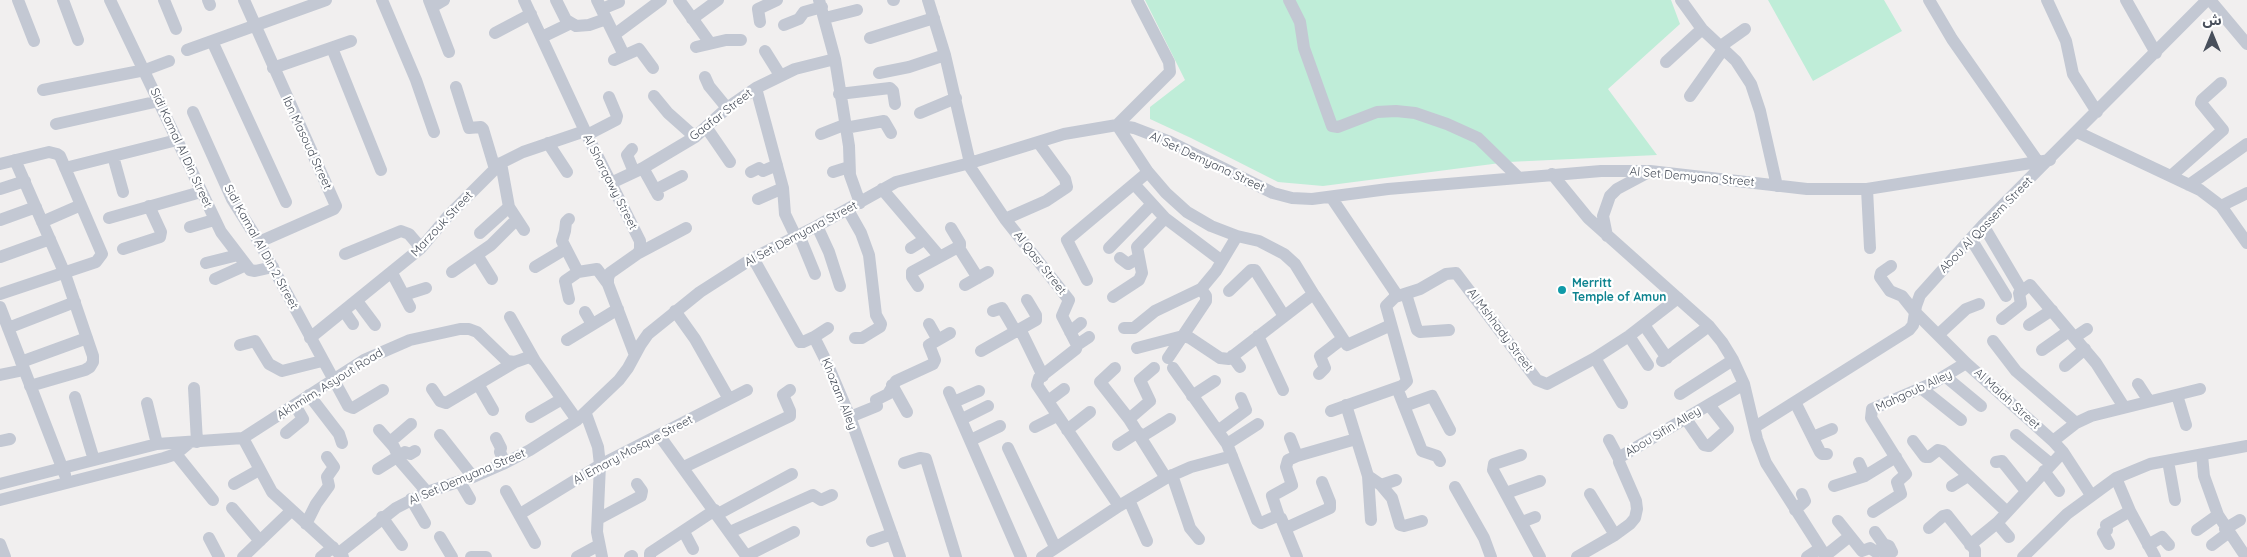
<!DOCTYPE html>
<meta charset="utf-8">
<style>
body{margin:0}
#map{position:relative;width:2247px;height:557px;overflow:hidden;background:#f1efef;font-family:Quicksand,"Noto Sans Arabic",sans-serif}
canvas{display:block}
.north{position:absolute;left:2187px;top:10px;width:50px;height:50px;-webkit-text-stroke:4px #fff;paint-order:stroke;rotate:0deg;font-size:14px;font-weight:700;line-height:20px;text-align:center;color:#484f5b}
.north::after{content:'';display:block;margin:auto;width:18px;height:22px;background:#484f5b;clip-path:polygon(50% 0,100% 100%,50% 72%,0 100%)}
</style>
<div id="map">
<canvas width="2247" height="557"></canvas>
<div class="north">ش</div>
</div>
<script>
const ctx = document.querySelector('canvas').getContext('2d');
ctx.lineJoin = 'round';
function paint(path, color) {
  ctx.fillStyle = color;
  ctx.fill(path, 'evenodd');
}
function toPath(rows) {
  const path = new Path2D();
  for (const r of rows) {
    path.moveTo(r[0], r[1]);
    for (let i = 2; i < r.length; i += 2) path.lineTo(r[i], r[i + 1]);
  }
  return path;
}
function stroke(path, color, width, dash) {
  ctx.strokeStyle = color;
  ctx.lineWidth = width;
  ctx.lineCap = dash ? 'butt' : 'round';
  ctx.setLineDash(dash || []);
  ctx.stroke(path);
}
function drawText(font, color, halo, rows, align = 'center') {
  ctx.font = font + ' Quicksand,sans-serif';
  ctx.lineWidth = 4.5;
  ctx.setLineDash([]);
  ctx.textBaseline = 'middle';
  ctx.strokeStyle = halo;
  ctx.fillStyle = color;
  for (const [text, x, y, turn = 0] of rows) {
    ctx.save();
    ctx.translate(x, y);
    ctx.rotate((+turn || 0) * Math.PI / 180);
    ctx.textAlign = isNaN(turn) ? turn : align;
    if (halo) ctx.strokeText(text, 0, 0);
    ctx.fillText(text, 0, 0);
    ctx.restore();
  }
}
const green = toPath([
 [1145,0,1671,0,1680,24,1608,89,1657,155,1508,162,1323,186,1278,182,1191,138,1150,119,1150,107,1185,80],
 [1768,0,1884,0,1902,31,1813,81]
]);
const minor = toPath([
 [18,0,34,41],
 [63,0,78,40],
 [110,0,221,232,250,270,255,271,273,267],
 [164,0,176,29],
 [208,0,210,5],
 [244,0,336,206,334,209,259,242],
 [382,0,416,80,434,132],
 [429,0,449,52],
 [524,0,585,131,640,241,640,250,637,254,610,273,608,278,608,284,635,355],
 [556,0,566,20,576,26,589,25,606,19],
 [597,0,624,55],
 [679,0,710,43],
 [819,0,835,59,849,146,850,175,860,203],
 [893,0,894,0],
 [928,0,945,55,970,163],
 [1137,0,1169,62,1170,72,1117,125,1148,172,1166,193,1187,212,1211,226,1237,236,1259,241,1284,254,1295,264,1314,295],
 [1289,0,1300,22,1304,48,1332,126,1338,127,1377,112,1396,111,1415,113,1447,124,1478,138,1518,177],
 [1681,0,1702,29,1736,61,1751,84,1760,111,1777,186],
 [1929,0,1952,39,2038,162],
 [2047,0,2066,41,2073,74,2097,112],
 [2126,0,2156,53],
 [2210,0,2247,44],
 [432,7,444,0],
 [602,9,619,2],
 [825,18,857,10],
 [692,19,718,0],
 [760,22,758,9,777,0],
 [784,25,799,19,804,12,822,7],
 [495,33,531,14],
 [614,35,661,0],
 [542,37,571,23],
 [870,38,934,18],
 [212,41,286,202],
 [1721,46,1745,29],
 [696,47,726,40,741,40],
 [332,48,381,170],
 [187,50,326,0],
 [765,51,780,75],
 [614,60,639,49,653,68],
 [1666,62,1702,29],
 [273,68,351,41],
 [879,73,909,67,945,55],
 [705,77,709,86,727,108],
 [456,87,469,128,481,127,483,129,495,169],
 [756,88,783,188,785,214,796,237],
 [43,90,145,70,169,61],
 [839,94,890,88,893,91,895,104],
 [654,96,668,113,695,137],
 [1690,96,1724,48],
 [193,112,232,199,259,242,348,406,353,408,383,390],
 [920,113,956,98],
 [56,124,159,101],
 [706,127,730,162],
 [845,128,884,121,891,133],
 [2077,132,2200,190,2221,206,2247,243],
 [821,134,844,125],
 [587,135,616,120,617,116,609,97],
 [548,143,567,172],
 [632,149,627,155,634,172],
 [113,156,123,192],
 [15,160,65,274,93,356,93,362,90,367,85,370,30,386],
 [501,163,509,207,524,230],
 [0,164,49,152,57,154,60,156,102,254,96,262,0,294],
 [968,164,1005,219,1069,300,1062,316,1077,345,1076,349,1039,378,1037,385,1119,506],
 [65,168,177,140],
 [643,168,658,195],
 [751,172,759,168,763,171,777,165],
 [833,172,849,167],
 [1552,174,1588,218,1709,326,1722,342,1733,360,1744,384,1757,439,1766,463,1826,557],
 [2171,176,2223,130,2201,103,2202,100,2221,83],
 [611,183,643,168,695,137,727,108,756,88,795,69,835,59],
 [1134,184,1165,218,1222,261],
 [2189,185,2247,144],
 [0,189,25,181],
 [882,189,940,257],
 [1867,189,1870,248],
 [655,190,682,176],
 [1331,197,1395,292,1395,297,1386,306,1407,381,1402,386,1331,411],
 [758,199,783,188],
 [2221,206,2247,193],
 [848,210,861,233,869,255,876,315,881,324,880,327,862,338,855,338],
 [109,218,201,192],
 [569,219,566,222,565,231,562,241,578,272,597,269,608,284],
 [1005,219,1046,201,1067,187,1065,179,1038,142],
 [0,220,36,207],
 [42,222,81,205],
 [1983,225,2022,291],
 [817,226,829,252,840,286],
 [190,227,214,220],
 [480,233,509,207],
 [799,235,815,274],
 [1607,236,1603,216,1610,196,1617,189,1647,173],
 [1971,239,2006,296],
 [911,248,924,240],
 [959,248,978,278],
 [1109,248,1152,204],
 [123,249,160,237,161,232,149,206],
 [345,254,401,231,409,234,421,248],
 [637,254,686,228],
 [477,255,492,279],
 [0,257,50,239],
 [753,258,800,342,803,342,814,337,827,363,850,417,900,557],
 [1120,258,1128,264,1138,258],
 [206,263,238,255],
 [1891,266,1881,273,1880,277,1890,291,1902,296,1914,311,1966,363,2053,441,2063,452,2091,495],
 [535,267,565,249],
 [452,272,491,245,516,220],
 [392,273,410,307],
 [215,279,246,265],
 [1087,280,1067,240,1148,172],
 [965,285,988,272],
 [918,286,912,277,912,272,960,246,960,243,951,228],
 [1229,291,1251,270,1255,270,1284,316],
 [1406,294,1417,330,1420,332,1449,330],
 [404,295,426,288],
 [1113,297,1139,280,1142,273,1137,247,1165,218],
 [1395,297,1420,289,1446,274,1456,273,1537,380,1547,384,1595,358,1629,336,1678,298],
 [569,299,565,281,578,272],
 [357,301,375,325],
 [0,307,65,475],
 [344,311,353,324],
 [675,311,695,339,729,399],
 [993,311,1002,308,1016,332],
 [585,312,592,324],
 [510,317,535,361],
 [2002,319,2021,304,2019,293,2030,285,2096,363,2124,407],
 [929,324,938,340],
 [1644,325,1667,358],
 [2029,325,2052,310],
 [8,328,75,302],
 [1124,328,1134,328,1155,311,1201,289,1216,271,1237,236],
 [1020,329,1043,376],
 [1070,332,1081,323],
 [1939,334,1966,309,1979,304],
 [1258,336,1283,390],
 [1629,336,1648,365],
 [814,337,828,328],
 [2075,337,2087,329],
 [310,338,421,248,448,216,501,163,523,152,585,131],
 [567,340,618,309],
 [1993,341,2016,371,2076,423],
 [240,345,255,341,269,364,282,371,322,361],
 [1077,345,1089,337],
 [1137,348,1183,336,1190,338,1220,358,1229,359,1312,295,1315,296,1347,345,1391,325],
 [2042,350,2069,331],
 [981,351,1036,320,1036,315,1027,300],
 [1232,356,1240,367],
 [1168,358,1206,301,1206,296,1201,289],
 [1595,358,1622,403],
 [1662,361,1709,326],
 [21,362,87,338],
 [2065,366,2085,349],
 [1115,368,1100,382,1129,419,1166,478],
 [1173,368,1227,444,1257,520,1261,523,1277,516,1281,518,1297,557],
 [1319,374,1325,368,1320,356,1342,339],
 [0,375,24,370],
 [1946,377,1981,406],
 [478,384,493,410],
 [2138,384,2149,401],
 [892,385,907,412],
 [194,388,197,442],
 [1397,388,1422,451,1437,456,1440,461],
 [1921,388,1961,420],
 [432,389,440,401,446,403,515,362],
 [949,392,1021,557],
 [1680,394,1733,360],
 [309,395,339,434,342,443],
 [2177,395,2186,425],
 [1192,396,1215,381],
 [75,397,94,460],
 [1048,401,1064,389],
 [954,402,979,391],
 [1795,402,1820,452,1822,454,1827,454],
 [147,403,157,444],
 [1346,405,1368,476,1381,485,1392,498,1400,525,1404,526,1422,521],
 [1404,406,1432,396,1450,430],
 [586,414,598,447,600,465,597,532,602,557],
 [531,417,562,399],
 [850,417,877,406,876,400,888,394,896,381,933,364,935,360,929,345,950,333],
 [962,419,988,406],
 [1129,419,1150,401,1140,380,1154,368],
 [1686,419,1704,445,1709,446,1728,429,1709,405],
 [1035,427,1057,416],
 [1755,427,1909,330,1913,325,1916,306,1920,295,1983,225,2207,0],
 [379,430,394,447,401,462,427,492],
 [1067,430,1090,412],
 [1219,430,1246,410,1241,398],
 [286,433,303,419,295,405],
 [440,435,473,477],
 [659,435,747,557],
 [2016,435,2051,464],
 [1141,437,1170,419],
 [1813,437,1832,429],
 [243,438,272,492,343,557],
 [496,438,501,448,500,452,505,463],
 [1290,438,1297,456],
 [971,440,1000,426],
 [1609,440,1619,459],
 [0,441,10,439],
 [1913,441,1925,457,1929,457,1938,450,1942,451,2007,512],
 [2053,441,2076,423,2091,416,2200,389],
 [390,442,411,424],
 [1227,444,1258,424],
 [1118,445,1138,432],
 [1008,448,1055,547],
 [176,454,213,500],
 [1521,455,1494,464,1493,470,1540,557],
 [2202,455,2204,476,2218,515,2246,557],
 [2168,461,2175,500],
 [1996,462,2002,461,2026,491],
 [904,463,920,458,926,459,956,557],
 [1859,463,1865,476],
 [684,467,790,416,790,411,783,395,790,390],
 [378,469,405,452,410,454,415,451],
 [2044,471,2059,491],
 [1172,475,1190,528,1199,539],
 [1368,476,1371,520],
 [2116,478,2130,511,2155,557],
 [460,482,470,499],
 [0,484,157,444,243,438,364,360,410,340,460,329,469,329,477,332,507,361,515,362,529,357,535,361,577,420],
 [234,484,259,470],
 [1381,485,1396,480],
 [1834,486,1865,476,1896,457],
 [1952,486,1968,476],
 [1455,487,1484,538,1491,557],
 [506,491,535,543],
 [1506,493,1540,481],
 [1590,494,1615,535],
 [411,499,425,523],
 [0,500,164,458,176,454,189,443],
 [1129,500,1147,541],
 [232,508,260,541],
 [1795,510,1805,501,1802,494],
 [1873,512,1901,494,1897,482,1906,474,1871,418,1872,409,1933,383,1966,363],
 [520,514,600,465,747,390],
 [718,514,792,474],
 [382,517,402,545],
 [1279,517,1272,496,1292,485,1286,467,1288,460,1297,456,1356,439],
 [598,519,641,496,642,491,637,484],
 [1838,521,1862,551,1870,548,1876,552,1886,545,1889,546,1892,552,1886,557],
 [1522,522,1535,517],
 [1997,523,2009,537],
 [306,524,316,504,329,486,327,477,334,467,327,457],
 [1286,528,1330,508,1330,502,1322,482],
 [1929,528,1943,516,1947,515,1975,550,1975,557],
 [2225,529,2240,520],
 [2197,530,2218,515],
 [684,532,693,549],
 [730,532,813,495,821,500,832,495],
 [1875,532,1885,546],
 [440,537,452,557],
 [209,538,219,557],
 [872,541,892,534],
 [0,544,5,557],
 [2109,544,2103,533,2107,530,2106,525,2130,511],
 [1970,545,1997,523,2063,452],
 [2148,545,2162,537,2169,545],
 [2212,545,2228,533],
 [339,553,396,508,427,492,473,477,505,463,530,450,577,420,619,380,628,368,641,344,648,334,700,292,753,258,817,226,896,182,970,163,1064,134,1117,125,1134,128,1168,141,1273,193,1292,198,1312,199,1388,189,1601,171,1650,171,1807,189,1867,189,2050,160],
 [746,556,794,532],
 [1825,556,1850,536],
 [243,557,291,511],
 [321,557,333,547],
 [471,557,486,557],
 [577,557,599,545],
 [630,557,632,556],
 [650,557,650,553,715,510],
 [1042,557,1119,506,1166,478,1191,467,1232,456],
 [1577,557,1615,535,1630,524,1635,518,1637,509,1636,501,1619,462,1620,457,1744,384],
 [1807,557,1819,549],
 [2023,557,2067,514,2116,478,2150,464,2247,446]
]);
const markers = [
 [1562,290,5,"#0f9aa8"]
];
const streetNames = [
 ["Gaafar Street",721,115,-38],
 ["Ibn Masoud Street",307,143,65],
 ["Sidi Kamal Al Din Street",181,148,65],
 ["Al Set Demyana Street",1207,162,25],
 ["Al Set Demyana Street",1692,177,5],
 ["Al Sharqawy Street",610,182,63],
 ["Marzouk Street",442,224,-47],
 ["Abou Al Qassem Street",1986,225,-46],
 ["Al Set Demyana Street",801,234,-28],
 ["Sidi Kamal Al Din 2 Street",261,247,61],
 ["Al Qasr Street",1040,263,52],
 ["Al Mshhady Street",1500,330,53],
 ["Akhmim, Asyout Road",330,384,-32],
 ["Mahgoub Alley",1914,391,-25],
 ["Khozam Alley",839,394,68],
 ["Al Malah Street",2007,399,42],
 ["Abou Sifin Alley",1663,432,-31],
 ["Al Emary Mosque Street",633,450,-28],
 ["Al Set Demyana Street",467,477,-23]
];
const cultureNames = [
 ["Merritt",1572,283],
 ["Temple of Amun",1572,297]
];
paint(green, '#bfedd8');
stroke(minor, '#c3c8d3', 12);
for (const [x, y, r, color] of markers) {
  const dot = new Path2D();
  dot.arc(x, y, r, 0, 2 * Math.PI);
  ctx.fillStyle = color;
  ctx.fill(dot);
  stroke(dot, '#fff', 2);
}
drawText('12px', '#484f5b', '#fff', streetNames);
drawText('bold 12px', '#0d838f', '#fff', cultureNames, 'left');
</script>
